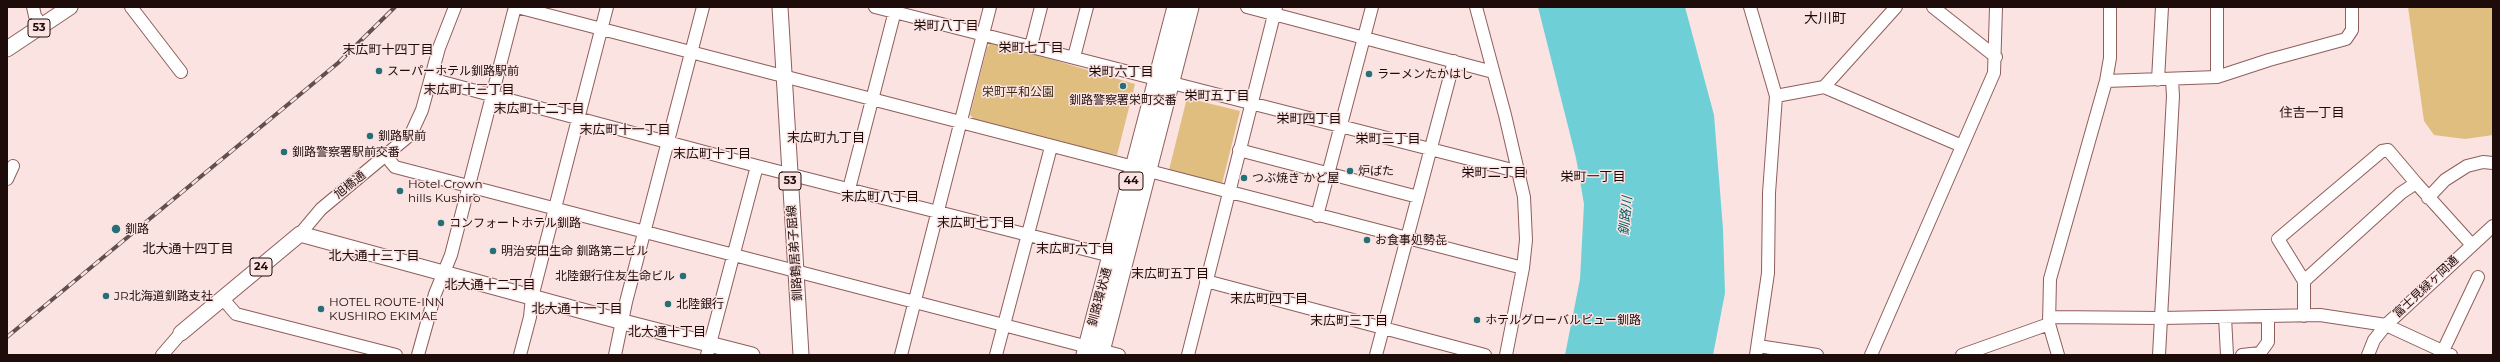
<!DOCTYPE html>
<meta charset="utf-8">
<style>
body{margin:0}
#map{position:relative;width:2500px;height:362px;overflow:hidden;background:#fbe3e2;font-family:Montserrat,sans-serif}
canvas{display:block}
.frame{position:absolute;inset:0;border:8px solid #1e0c0b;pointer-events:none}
</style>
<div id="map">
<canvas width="2500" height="362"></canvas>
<div class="frame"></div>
</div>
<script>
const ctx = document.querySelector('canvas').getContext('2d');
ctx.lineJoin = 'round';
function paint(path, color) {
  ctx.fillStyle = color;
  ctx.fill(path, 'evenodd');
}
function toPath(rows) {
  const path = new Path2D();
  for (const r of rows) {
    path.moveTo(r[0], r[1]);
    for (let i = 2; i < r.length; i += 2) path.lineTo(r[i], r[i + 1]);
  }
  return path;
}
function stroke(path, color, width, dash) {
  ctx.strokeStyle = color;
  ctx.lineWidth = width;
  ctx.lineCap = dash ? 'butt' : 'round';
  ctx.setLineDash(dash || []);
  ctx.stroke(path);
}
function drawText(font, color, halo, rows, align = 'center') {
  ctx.font = font + ' Montserrat,"Noto Sans JP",sans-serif';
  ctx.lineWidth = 3;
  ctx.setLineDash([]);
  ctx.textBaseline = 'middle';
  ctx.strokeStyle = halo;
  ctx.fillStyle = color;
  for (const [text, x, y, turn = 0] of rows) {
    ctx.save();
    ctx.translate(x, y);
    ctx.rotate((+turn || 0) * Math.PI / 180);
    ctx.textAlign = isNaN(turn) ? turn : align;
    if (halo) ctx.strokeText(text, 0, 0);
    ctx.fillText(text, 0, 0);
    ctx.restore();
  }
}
const green = toPath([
 [2408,7,2493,7,2493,135,2465,139,2434,135,2424,121],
 [996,43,1135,84,1117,155,1085,150,975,121,972,117,970,115,987,48,990,44],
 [1187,98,1240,111,1222,184,1169,170]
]);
const water = toPath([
 [1538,7,1685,7,1714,115,1723,229,1725,293,1713,355,1565,355,1580,279,1584,204,1576,158]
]);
const minor = toPath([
 [33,7,35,16,42,26],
 [131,7,181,72],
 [517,7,1523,268],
 [875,7,1520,172],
 [1247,7,1493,72],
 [1476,7,1505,115,1524,197,1526,240,1523,268,1506,355],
 [1750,7,1776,96,1769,193,1768,273,1756,355],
 [1933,7,1996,57],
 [1031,46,1041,7],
 [1074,57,1087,7],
 [2217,77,2217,7],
 [431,79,757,166,1111,256],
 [2158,80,2162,7],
 [2106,81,2217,77,2269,60,2346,39,2352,30,2352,7],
 [1824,87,1896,7],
 [1776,96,1824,87,1962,146],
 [1239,150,1418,197],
 [386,156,395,167,1119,355],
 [7,179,13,166],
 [849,189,896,7],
 [2428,198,2445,180,2467,166,2483,162,2493,163],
 [1317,216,1372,7],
 [300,234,321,209,411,134,422,110,439,48,455,7],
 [1206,281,1485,355],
 [2304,281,2401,193,2416,183,2472,245],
 [223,299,236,314,396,355],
 [2304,316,2304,281,2278,239,2382,151,2388,150,2416,183],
 [2049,317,2161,318,2320,315,2386,325,2451,355],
 [2225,317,2227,355],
 [1758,346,1817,355],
 [162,355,181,333],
 [418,355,435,294,451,255,515,7],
 [520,355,530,317,532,297,607,7],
 [615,355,626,302,703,7],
 [707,355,757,166],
 [901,355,990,7],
 [996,355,1051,147],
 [1188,355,1276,7],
 [1376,355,1454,61],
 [1871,355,1994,73,1996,7],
 [1962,355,2049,324],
 [2058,355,2049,324,2050,279,2106,81,2110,58,2110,7],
 [2159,355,2173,96,2172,80],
 [2242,355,2260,353,2268,342,2268,317],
 [2368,355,2374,340,2386,325,2493,226],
 [2441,355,2478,277]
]);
const major = toPath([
 [780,7,801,355],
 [7,49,70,7],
 [181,333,300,234,623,322,752,355]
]);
const highway = toPath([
 [1085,355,1176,7],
 [1100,355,1190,7]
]);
const rail = toPath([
 [7,337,338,63,395,7]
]);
const markers = [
 [379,71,4,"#257076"],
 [1369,74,4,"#257076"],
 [1123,86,4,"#257076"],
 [370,136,4,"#257076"],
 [284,152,4,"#257076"],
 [1350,171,4,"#257076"],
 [1244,178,4,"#257076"],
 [400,191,4,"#257076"],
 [441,223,4,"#257076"],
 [116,229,5,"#257076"],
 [1367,240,4,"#257076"],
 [493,251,4,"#257076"],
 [683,276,4,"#257076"],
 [106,296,4,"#257076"],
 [668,304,4,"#257076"],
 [321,309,4,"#257076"],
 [1477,320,4,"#257076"]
];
const shields = [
 [39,28,22],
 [790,181,22],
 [1131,181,24],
 [261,267,22]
];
const shieldNames = [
 ["53",39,28],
 ["53",790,181],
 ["44",1131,181],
 ["24",261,267]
];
const poiNames = [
 ["スーパーホテル釧路駅前",387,71],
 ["ラーメンたかはし",1377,74],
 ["釧路警察署栄町交番",1123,100,"center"],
 ["釧路駅前",378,136],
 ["釧路警察署駅前交番",292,152],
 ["炉ばた",1358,171],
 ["つぶ焼き かど屋",1252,178],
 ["Hotel Crown",408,184],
 ["hills Kushiro",408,198],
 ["コンフォートホテル釧路",449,223],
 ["釧路",125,229],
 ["お食事処勢㐂",1375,240],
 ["明治安田生命 釧路第二ビル",501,251],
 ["北陸銀行住友生命ビル",675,276,"right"],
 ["JR北海道釧路支社",114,296],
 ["HOTEL ROUTE-INN",329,302],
 ["KUSHIRO EKIMAE",329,316],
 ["北陸銀行",676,304],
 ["ホテルグローバルビュー釧路",1485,320]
];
const parkNames = [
 ["栄町平和公園",1018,92]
];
const streetNames = [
 ["旭橋通",350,185,-39],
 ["釧路鶴居弟子屈線",795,253,-94],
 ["富士見緑ヶ岡通",2426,287,-43],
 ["釧路環状通",1100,297,-75]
];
const neighbourhoodNames = [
 ["栄町八丁目",946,26],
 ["栄町七丁目",1031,48],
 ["末広町十四丁目",388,50],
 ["栄町六丁目",1121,72],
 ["末広町十三丁目",469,90],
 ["栄町五丁目",1217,96],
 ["末広町十二丁目",539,109],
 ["住吉一丁目",2312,113],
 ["栄町四丁目",1309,119],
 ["末広町十一丁目",625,130],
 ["末広町九丁目",826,138],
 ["栄町三丁目",1388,139],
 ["末広町十丁目",712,154],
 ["栄町二丁目",1494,173],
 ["栄町一丁目",1593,177],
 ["末広町八丁目",880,197],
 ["末広町七丁目",976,223],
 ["北大通十四丁目",188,249],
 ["末広町六丁目",1075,249],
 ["北大通十三丁目",374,256],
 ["末広町五丁目",1170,274],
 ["北大通十二丁目",490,285],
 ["末広町四丁目",1269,299],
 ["北大通十一丁目",577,309],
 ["末広町三丁目",1349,321],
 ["北大通十丁目",667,332]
];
const waterNames = [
 ["釧路川",1626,216,-85]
];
const quarterNames = [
 ["大川町",1825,19]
];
paint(green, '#dfbe80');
paint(water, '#6fcfd7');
stroke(minor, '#8f5e5b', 14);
stroke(major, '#8f5e5b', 17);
stroke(highway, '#8f5e5b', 19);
stroke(minor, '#fff', 12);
stroke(major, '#fff', 15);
stroke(highway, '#fff', 17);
stroke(rail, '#624f4e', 4);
stroke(rail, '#fbe3e2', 2.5, [8]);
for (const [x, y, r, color] of markers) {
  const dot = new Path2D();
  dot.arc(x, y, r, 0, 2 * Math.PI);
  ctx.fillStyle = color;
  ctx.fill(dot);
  stroke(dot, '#fbe3e2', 1.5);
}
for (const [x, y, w] of shields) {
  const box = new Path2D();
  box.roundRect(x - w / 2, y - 9, w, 18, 3);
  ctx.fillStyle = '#fbe3e2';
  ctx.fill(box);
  stroke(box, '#1e0c0b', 1);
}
drawText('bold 11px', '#1e0c0b', null, shieldNames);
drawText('12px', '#1e0c0b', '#fbe3e2', poiNames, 'left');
drawText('12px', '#3a2b0e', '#fbe3e2', parkNames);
drawText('12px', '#1e0c0b', '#fbe3e2', streetNames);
drawText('13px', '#1e0c0b', '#fbe3e2', neighbourhoodNames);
drawText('italic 13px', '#035d63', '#fbe3e2', waterNames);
drawText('14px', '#1e0c0b', '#fbe3e2', quarterNames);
</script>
